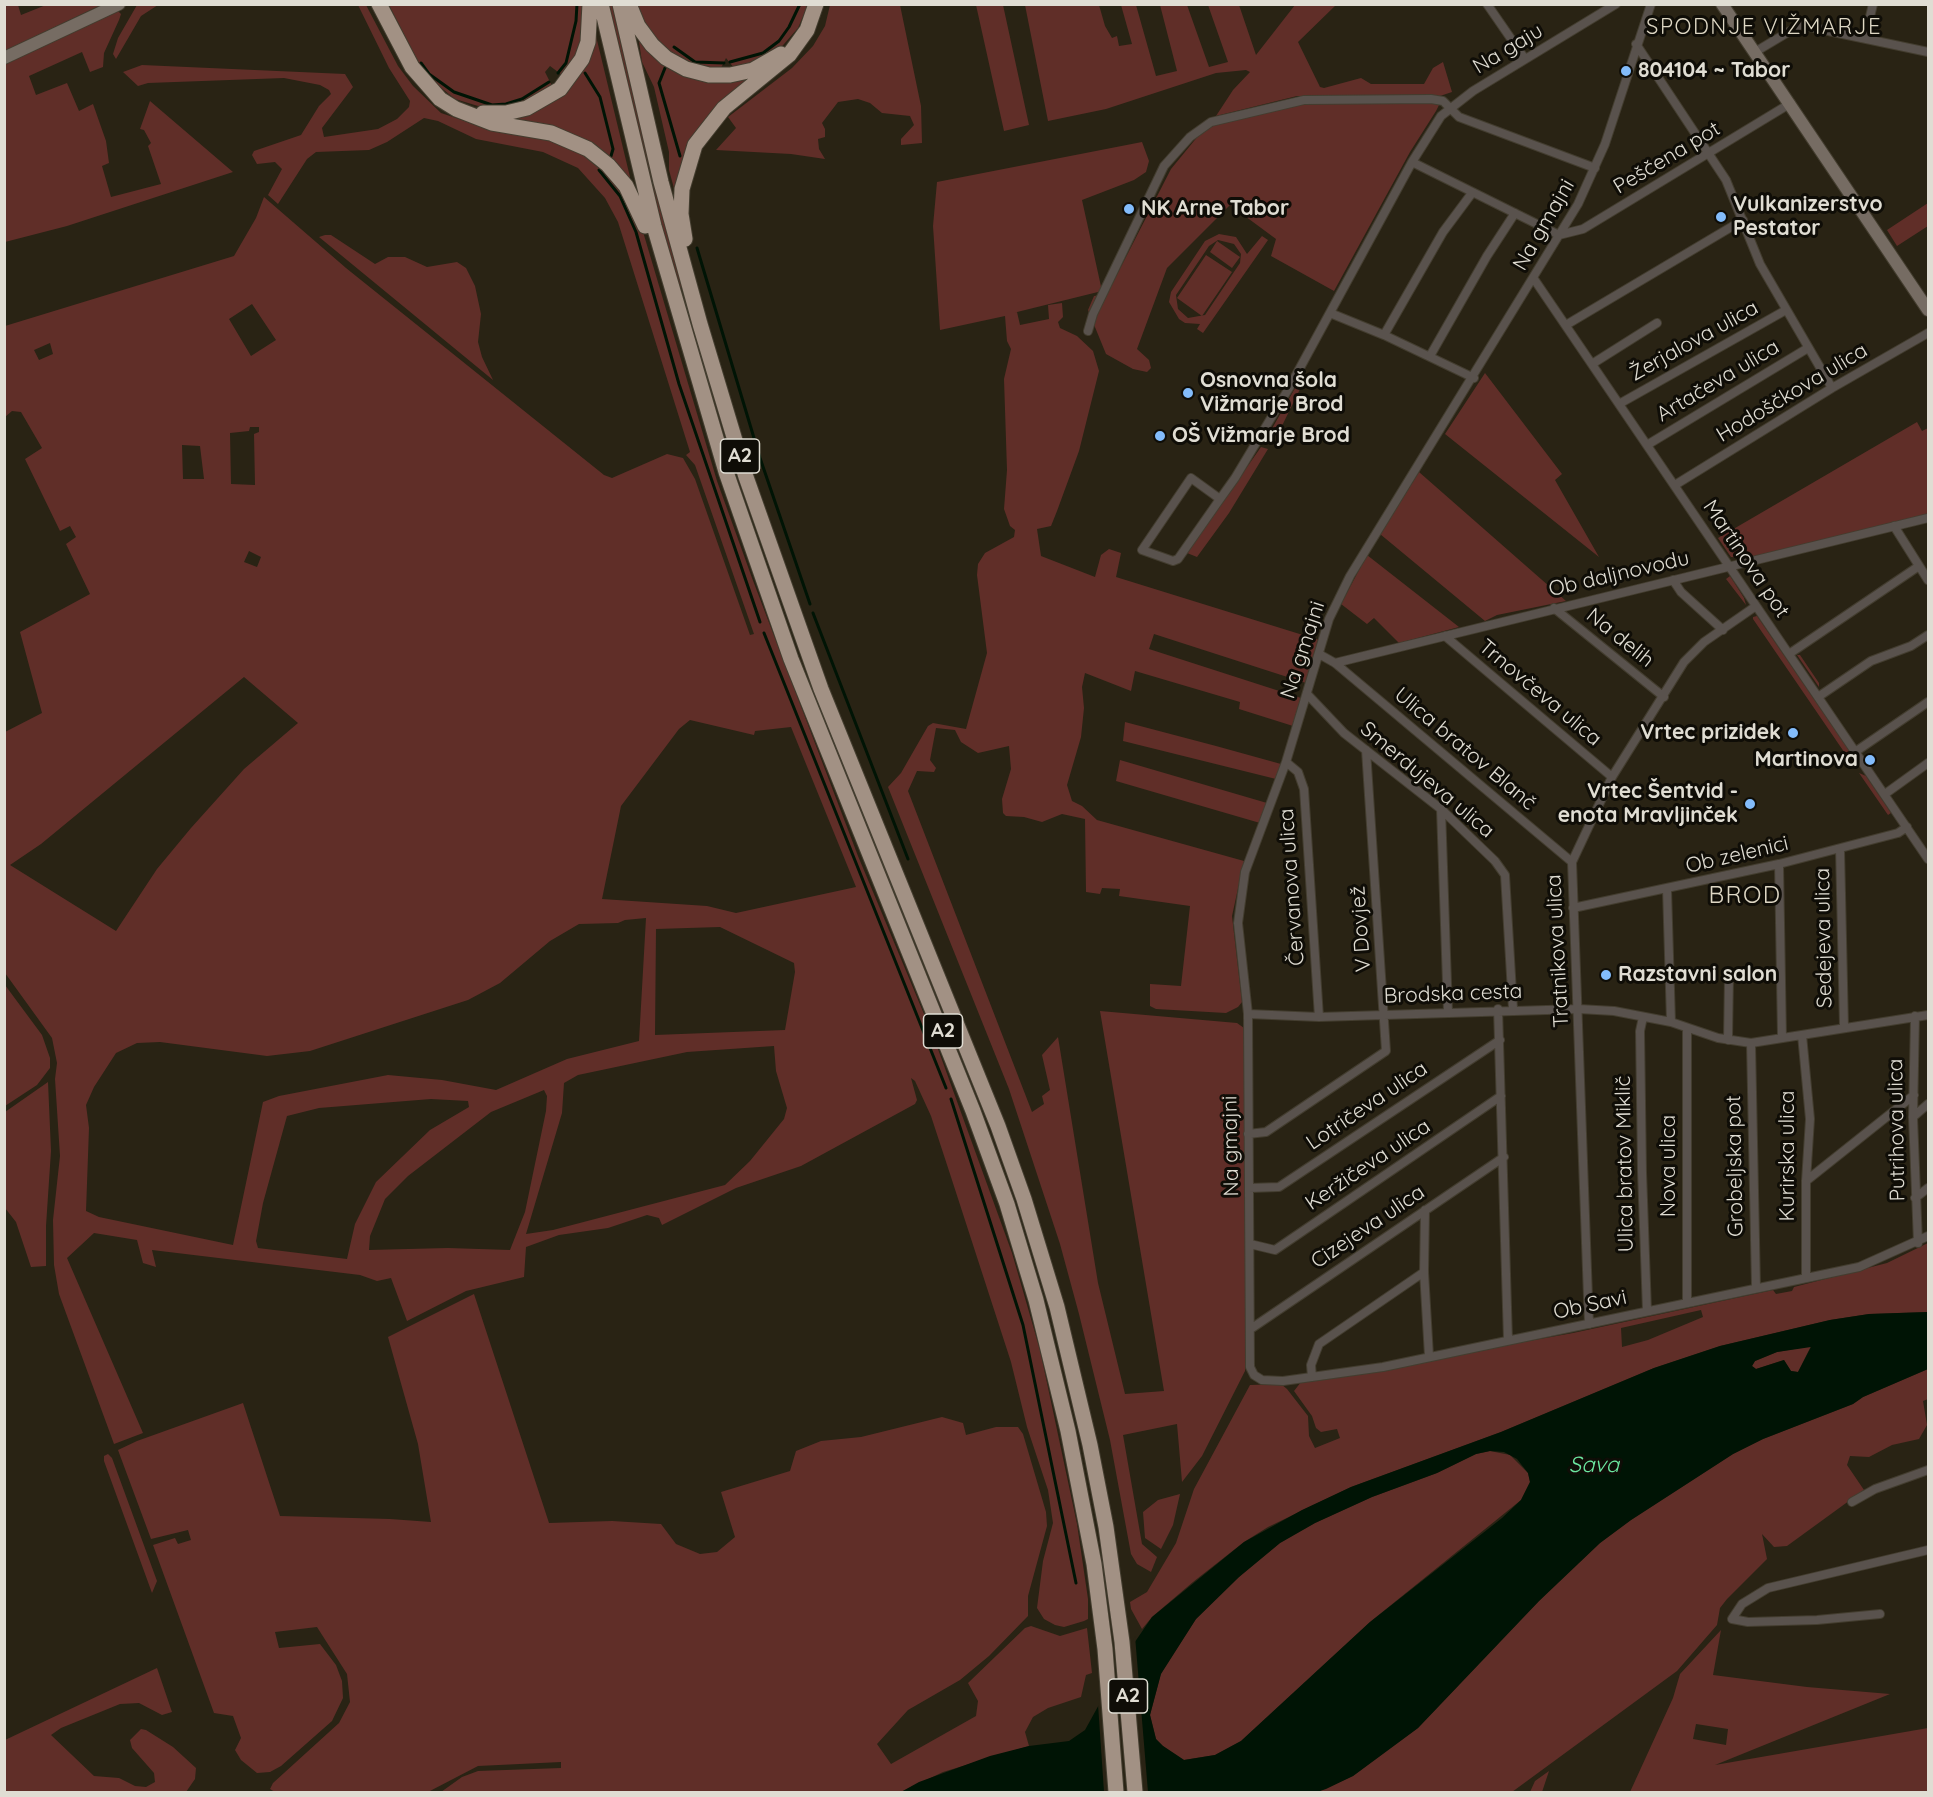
<!DOCTYPE html>
<meta charset="utf-8">
<style>
body{margin:0}
#map{position:relative;width:1933px;height:1797px;overflow:hidden;background:#292314;font-family:Quicksand,sans-serif}
canvas{display:block}
.frame{position:absolute;inset:0;border:6px solid #e0ddd3;pointer-events:none}
</style>
<div id="map">
<canvas width="1933" height="1797"></canvas>
<div class="frame"></div>
</div>
<script>
const ctx = document.querySelector('canvas').getContext('2d');
ctx.lineJoin = 'round';
function paint(path, color) {
  ctx.fillStyle = color;
  ctx.fill(path, 'evenodd');
}
function toPath(rows) {
  const path = new Path2D();
  for (const r of rows) {
    path.moveTo(r[0], r[1]);
    for (let i = 2; i < r.length; i += 2) path.lineTo(r[i], r[i + 1]);
  }
  return path;
}
function stroke(path, color, width, dash) {
  ctx.strokeStyle = color;
  ctx.lineWidth = width;
  ctx.lineCap = dash ? 'butt' : 'round';
  ctx.setLineDash(dash || []);
  ctx.stroke(path);
}
function drawText(font, color, halo, rows, align = 'center') {
  ctx.font = font + ' Quicksand,sans-serif';
  ctx.lineWidth = 6;
  ctx.setLineDash([]);
  ctx.textBaseline = 'middle';
  ctx.strokeStyle = halo;
  ctx.fillStyle = color;
  for (const [text, x, y, turn = 0] of rows) {
    ctx.save();
    ctx.translate(x, y);
    ctx.rotate((+turn || 0) * Math.PI / 180);
    ctx.textAlign = isNaN(turn) ? turn : align;
    if (halo) ctx.strokeText(text, 0, 0);
    ctx.fillText(text, 0, 0);
    ctx.restore();
  }
}
const green = toPath([
 [5,5,18,5,21,15,46,5,101,5,5,51],
 [137,5,158,5,141,16,116,59,113,54,118,38],
 [358,5,366,5,398,66,413,86,441,113,489,129,544,137,583,153,617,182,641,225,717,481,752,578,858,856,934,1038,1012,1253,1040,1350,1077,1524,1088,1599,1088,1619,1084,1621,1064,1627,1055,1625,1044,1619,1037,1608,1043,1561,1053,1523,1048,1490,1027,1427,1011,1362,951,1177,931,1116,915,1081,911,1078,917,1100,915,1104,801,1166,736,1188,662,1225,659,1218,647,1215,608,1228,559,1235,526,1247,524,1277,466,1291,407,1321,391,1278,377,1281,360,1275,152,1250,156,1267,143,1263,137,1240,94,1233,67,1258,143,1433,114,1444,59,1294,54,1265,53,1220,60,1156,55,1079,57,1063,52,1038,5,973,5,732,42,713,20,632,90,594,66,544,76,537,70,526,60,531,25,459,42,448,21,412,12,411,5,417,5,326,234,256,256,218,264,197,346,268,604,475,612,478,667,454,683,458,695,479,750,635,754,634,695,465,686,455,690,452,618,222,605,198,578,168,543,152,476,139,438,121,424,118,387,142,369,150,316,152,307,159,278,204,268,195,282,169,275,162,257,164,252,155,254,151,301,135,319,106,331,94,329,90,320,85,284,78,148,83,138,86,123,72,142,65,345,74,353,87,322,128,324,137,378,129,397,119,409,107,410,101,389,68],
 [252,304,276,340,251,356,229,319],
 [50,343,53,354,39,360,34,350],
 [250,427,259,427,259,432,254,434,255,485,231,484,230,433,249,431],
 [182,445,200,446,204,479,183,479],
 [249,551,261,557,257,567,244,562],
 [244,677,298,723,244,769,191,828,157,869,116,931,10,865,41,844],
 [690,720,754,735,755,731,791,727,856,887,736,913,707,906,602,899,621,806,679,729],
 [646,918,639,1041,567,1059,496,1090,442,1080,388,1075,279,1096,263,1102,233,1245,99,1217,86,1211,89,1128,86,1105,94,1087,116,1053,137,1043,160,1042,267,1056,310,1051,468,1000,500,983,550,941,579,924,618,923,625,920],
 [720,927,794,963,795,972,785,1030,655,1035,656,929],
 [774,1046,776,1071,787,1108,784,1119,750,1161,725,1185,553,1230,526,1234,562,1113,564,1083,578,1075,687,1052],
 [544,1090,547,1096,546,1111,525,1212,510,1250,448,1248,369,1250,370,1236,385,1199,408,1176,491,1112],
 [431,1099,468,1101,469,1107,430,1130,376,1182,355,1224,347,1259,258,1248,256,1241,263,1203,287,1116,319,1108],
 [389,5,586,5,585,27,574,63,562,75,550,66,545,72,553,88,532,101,488,109,455,99,424,74],
 [607,5,614,5,630,83,683,287,677,290],
 [634,5,808,5,798,28,777,52,764,60,734,68,726,58,720,70,699,69,659,46],
 [830,5,900,5,921,106,922,143,901,145,901,139,914,125,910,116,882,113,870,103,858,99,838,102,822,123,825,129,825,137,818,139,819,149,825,159,791,154,716,150,736,128,728,117,792,68,813,46,825,26],
 [976,5,1003,5,1029,125,1004,131],
 [1025,5,1099,5,1105,26,1112,38,1117,36,1119,46,1132,44,1121,5,1136,5,1156,76,1177,71,1160,5,1187,5,1209,67,1228,62,1208,5,1239,5,1256,55,1295,5,1336,5,1298,42,1320,87,1324,88,1361,78,1371,84,1424,84,1433,68,1443,62,1452,92,1440,96,1297,96,1216,116,1233,90,1250,72,1246,70,1216,73,1106,109,1048,121],
 [118,11,121,14,119,20,104,53,103,67,90,72,82,52,29,76,36,95,67,83,79,111,93,104,106,141,109,163,102,166,111,197,161,184,148,146,151,143,144,130,140,129,150,101,233,172,67,226,5,242,5,64],
 [595,32,630,177,630,179,610,160,512,121,513,117,548,104],
 [638,35,677,71,766,69,733,94,675,192,669,170,669,152,654,87,642,62],
 [1434,102,1439,105,1436,111,1410,152,1334,291,1271,256,1276,239,1230,205,1167,268,1137,349,1149,360,1151,368,1147,372,1133,369,1106,354,1088,310,1094,296,1107,294,1171,169,1203,130,1212,125,1302,103],
 [1142,142,1149,161,1146,172,1134,180,1082,200,1102,291,1009,314,1017,312,1020,325,1049,319,1048,305,1062,303,1063,317,1058,322,1060,328,1077,336,1093,351,1099,371,1079,451,1057,511,1051,526,1037,529,1041,556,1095,577,1101,555,1109,549,1121,553,1116,577,1319,640,1306,683,1154,634,1149,649,1301,698,1293,726,1239,709,1240,702,1135,671,1131,691,1085,673,1082,687,1084,708,1081,737,1067,785,1072,801,1082,806,1097,820,1244,861,1232,916,1242,1002,1238,1007,1226,1013,1156,1009,1150,1006,1150,984,1181,986,1190,906,1119,896,1120,889,1102,888,1100,894,1086,892,1085,819,1062,814,1042,822,1024,817,1006,816,1003,813,1002,799,1011,769,1009,746,978,753,961,742,955,730,936,728,930,760,936,768,934,772,917,771,908,791,1032,1112,1044,1104,1042,1096,1050,1090,1042,1055,1058,1037,1098,1283,1125,1394,1164,1391,1100,1011,1237,1023,1244,1028,1247,1353,1245,1371,1202,1456,1182,1482,1177,1424,1123,1435,1142,1544,1157,1557,1151,1572,1137,1564,1131,1554,1110,1440,1079,1314,1060,1244,1009,1089,888,787,901,773,928,726,933,723,966,729,987,653,977,575,978,564,985,553,1014,537,1015,530,1010,526,1004,509,1007,470,1004,379,1011,349,1007,341,1005,316,940,330,933,226,937,182],
 [1928,203,1928,226,1897,246,1887,230],
 [1219,234,1236,237,1247,254,1262,236,1268,240,1203,333,1197,329,1200,324,1185,323,1179,319,1169,302,1171,292,1205,241],
 [1218,240,1234,244,1241,254,1240,263,1205,315,1188,318,1178,309,1176,295,1209,246],
 [325,235,331,235,375,264,388,257,405,257,427,267,457,262,466,268,475,286,481,314,478,342,482,357,493,380,319,237],
 [1217,241,1240,257,1232,268,1210,252],
 [1206,255,1232,272,1202,316,1177,298],
 [1485,373,1562,474,1555,480,1599,557,1445,434],
 [1298,383,1303,383,1277,436,1270,432],
 [1917,422,1922,431,1928,428,1928,515,1749,558,1731,557,1718,538],
 [1261,447,1268,449,1229,513,1197,557,1187,553],
 [1419,472,1566,601,1497,615,1485,621,1380,534],
 [1367,555,1459,627,1399,643,1374,618,1367,624,1341,604],
 [1730,576,1744,598,1746,605,1726,579],
 [1757,616,1855,759,1853,765,1753,619,1753,617],
 [1797,655,1800,655,1819,683,1819,687],
 [1125,722,1216,746,1281,764,1276,779,1123,741],
 [1120,760,1267,803,1260,823,1116,781],
 [1859,773,1866,776,1891,813,1888,815],
 [5,985,42,1035,50,1058,50,1068,37,1085,5,1106],
 [48,1082,51,1151,46,1226,46,1266,31,1267,16,1222,5,1208,5,1112],
 [1928,1243,1928,1312,1869,1314,1830,1320,1720,1346,1654,1368,1501,1432,1351,1487,1268,1527,1244,1542,1193,1582,1152,1617,1142,1629,1131,1609,1130,1602,1147,1592,1176,1543,1194,1489,1250,1385,1281,1384,1287,1389,1308,1416,1309,1436,1315,1448,1340,1438,1337,1429,1321,1432,1316,1428,1312,1416,1294,1391,1301,1382,1573,1333,1773,1290,1776,1294,1792,1291,1794,1287,1887,1263],
 [1701,1310,1703,1317,1648,1340,1622,1347,1621,1328],
 [474,1294,549,1523,612,1521,661,1524,676,1544,700,1554,717,1552,735,1537,721,1492,790,1471,796,1451,821,1441,861,1437,942,1417,963,1423,966,1435,996,1427,1018,1427,1023,1434,1046,1512,1047,1526,1028,1596,1028,1616,989,1656,960,1680,908,1710,877,1744,891,1764,976,1716,978,1701,968,1683,1025,1628,1031,1626,1060,1636,1087,1628,1092,1673,1086,1675,1081,1697,1048,1708,1033,1717,1025,1732,1029,1746,943,1772,901,1792,441,1792,462,1777,478,1771,561,1768,561,1762,478,1766,428,1792,275,1792,270,1789,273,1783,339,1723,350,1702,347,1674,317,1627,275,1632,279,1648,320,1644,336,1665,342,1681,343,1698,332,1721,281,1766,270,1772,257,1773,241,1760,235,1750,241,1738,233,1716,214,1713,153,1545,175,1538,178,1544,191,1540,188,1530,151,1539,118,1450,137,1441,243,1403,280,1516,390,1519,431,1522,418,1444,388,1337],
 [1811,1346,1798,1372,1791,1371,1784,1360,1756,1369,1752,1366,1755,1361,1777,1352],
 [1928,1369,1928,1399,1923,1401,1927,1425,1919,1439,1892,1445,1869,1457,1850,1456,1847,1465,1864,1490,1787,1546,1774,1547,1762,1534,1767,1559,1727,1599,1720,1608,1717,1625,1677,1671,1512,1792,1317,1792,1353,1776,1418,1728,1539,1601,1600,1543,1631,1520,1733,1454,1763,1439,1853,1404,1863,1397],
 [1490,1451,1510,1455,1528,1473,1530,1482,1521,1500,1370,1622,1241,1741,1215,1755,1184,1760,1163,1746,1156,1739,1150,1715,1161,1673,1196,1619,1239,1577,1280,1543,1315,1523,1372,1497,1437,1473,1476,1454],
 [108,1454,112,1458,157,1581,152,1593,104,1461,104,1456],
 [1180,1494,1173,1525,1161,1549,1145,1538,1143,1512,1158,1500],
 [1721,1630,1713,1675,1807,1687,1890,1694,1715,1765,1928,1728,1928,1792,1630,1792,1673,1698,1680,1674],
 [1696,1724,1728,1729,1726,1745,1693,1739],
 [157,1668,172,1712,162,1715,139,1703,120,1704,61,1728,51,1735,94,1776,119,1778,135,1786,146,1787,155,1782,154,1773,132,1748,130,1740,141,1729,146,1730,173,1747,196,1768,195,1779,186,1792,5,1792,5,1740],
 [1549,1771,1542,1792,1530,1792,1535,1781]
]);
const water = toPath([
 [1928,1312,1928,1369,1863,1397,1853,1404,1763,1439,1733,1454,1631,1520,1600,1543,1539,1601,1418,1728,1353,1776,1326,1789,1317,1792,901,1792,919,1782,990,1756,1029,1746,1069,1741,1085,1730,1128,1652,1152,1617,1244,1542,1302,1510,1351,1487,1501,1432,1654,1368,1720,1346,1830,1320,1869,1314],
 [1811,1347,1798,1372,1791,1371,1784,1360,1756,1369,1752,1366,1755,1361,1777,1352],
 [1490,1451,1504,1452,1517,1459,1528,1473,1530,1482,1521,1500,1502,1518,1370,1622,1241,1741,1215,1755,1184,1760,1163,1746,1156,1739,1150,1715,1161,1674,1196,1619,1239,1577,1280,1543,1315,1523,1372,1497,1437,1473,1476,1454]
]);
const pier = toPath([
 [1135,1636,1148,1792,1104,1792,1098,1704]
]);
const stream = toPath([
 [674,47,695,62,724,63],
 [730,62,763,53,779,41,789,27,800,4],
 [421,63,429,74,454,92,492,105,506,104,522,99,549,82],
 [665,68,659,83,680,156],
 [558,73,566,63,576,21,577,4],
 [585,73,600,97,613,149,611,156],
 [599,170,620,196,636,232,679,384,760,622],
 [697,248,760,458,810,604],
 [813,613,908,859],
 [764,633,946,1088],
 [951,1099,1023,1325,1076,1583]
]);
const street = toPath([
 [1487,4,1525,59],
 [1651,4,1605,144,1578,204,1350,576,1329,619,1286,762,1245,872,1238,923,1248,1014,1250,1367,1254,1375,1262,1380,1283,1381,1383,1367,1859,1267,1928,1236],
 [1865,38,1873,4],
 [1636,44,1726,180,1760,264,1832,388],
 [1755,52,1800,25,1928,52],
 [1412,162,1559,235,1583,229,1791,103],
 [1534,279,1928,859],
 [1330,313,1384,335,1474,378],
 [1566,325,1743,220],
 [1088,331,1093,314,1164,166,1190,137,1211,122,1304,100,1431,99,1443,101,1459,117,1595,168],
 [1384,335,1443,232,1472,193],
 [1430,356,1487,256,1515,213],
 [1592,364,1657,323],
 [1619,404,1786,310],
 [1647,445,1808,348],
 [1675,485,1832,388,1928,333],
 [1220,499,1191,478,1142,550,1173,561,1178,559,1220,499,1235,478,1289,388,1412,162,1441,116,1473,91,1616,4],
 [1894,526,1928,580],
 [1673,580,1681,592,1723,630],
 [1554,608,1664,697],
 [1445,636,1612,777],
 [1319,654,1335,663,1572,862],
 [1789,654,1919,566],
 [1335,663,1928,518],
 [1307,694,1344,733,1441,809,1495,861,1505,875,1513,1009],
 [1818,697,1871,661,1911,646,1928,635],
 [1855,752,1928,702],
 [1286,762,1298,772,1304,789,1319,1017],
 [1885,794,1928,763],
 [1441,809,1448,1012],
 [1840,849,1844,1027],
 [1779,864,1782,1038],
 [1667,889,1671,1022],
 [1573,908,1779,864,1898,833,1907,827],
 [1498,1009,1508,1340],
 [1248,1014,1319,1017,1579,1009,1614,1011,1671,1022,1718,1038,1751,1043,1928,1015],
 [1915,1016,1913,1117,1918,1243],
 [1643,1017,1640,1031,1642,1172,1647,1311],
 [1687,1029,1687,1302],
 [1802,1035,1810,1119,1806,1181,1806,1277],
 [1728,1040,1729,975],
 [1751,1043,1756,1288],
 [1913,1117,1928,1104],
 [1248,1134,1266,1132,1386,1051,1366,750],
 [1806,1181,1914,1095],
 [1249,1188,1279,1187,1500,1040],
 [1915,1198,1928,1188],
 [1425,1210,1424,1272,1429,1356],
 [1250,1244,1275,1250,1501,1096],
 [1589,1324,1572,862,1612,777,1684,662,1704,642,1756,606],
 [1252,1328,1504,1157],
 [1312,1377,1311,1365,1319,1344,1424,1272],
 [1852,1502,1875,1489,1928,1470],
 [1880,1614,1817,1620,1748,1622,1732,1619,1742,1604,1768,1588,1928,1550]
]);
const secondary = toPath([
 [1722,4,1928,310],
 [4,58,119,4]
]);
const highway = toPath([
 [379,4,412,67,440,99,456,109,492,123,551,133,588,149,608,165,626,186,645,226],
 [601,4,654,226,726,472,791,659,973,1111,1007,1204,1036,1300,1068,1431,1094,1564,1105,1649,1116,1792],
 [620,4,661,182,700,324,746,477,821,689,998,1126,1024,1199,1057,1307,1090,1445,1106,1527,1122,1642,1135,1792],
 [629,4,638,26,652,45,666,58,686,69,709,75,730,75,753,70,781,54],
 [483,113,506,113,527,108,560,89,582,59,588,42,590,4],
 [685,239,681,214,682,189,695,145,724,108,789,55,807,30,816,4]
]);
const markers = [
 [1626,71,6,"#83bcfb"],
 [1129,209,6,"#83bcfb"],
 [1721,217,6,"#83bcfb"],
 [1188,393,6,"#83bcfb"],
 [1160,436,6,"#83bcfb"],
 [1793,733,6,"#83bcfb"],
 [1870,760,6,"#83bcfb"],
 [1750,804,6,"#83bcfb"],
 [1606,975,6,"#83bcfb"]
];
const shields = [
 [740,456,39],
 [943,1031,39],
 [1128,1696,39]
];
const shieldNames = [
 ["A2",740,456],
 ["A2",943,1031],
 ["A2",1128,1696]
];
const streetNames = [
 ["Na gaju",1508,49,-31],
 ["Peščena pot",1667,158,-31],
 ["Na gmajni",1544,225,-60],
 ["Žerjalova ulica",1694,341,-29],
 ["Artačeva ulica",1718,381,-31],
 ["Hodoščkova ulica",1792,393,-31],
 ["Martinova pot",1746,559,56],
 ["Ob daljnovodu",1619,574,-13],
 ["Na delih",1620,638,39],
 ["Na gmajni",1303,650,-72],
 ["Trnovčeva ulica",1540,693,40],
 ["Ulica bratov Blanč",1465,749,40],
 ["Smerdujeva ulica",1427,780,40],
 ["Ob zelenici",1737,855,-13],
 ["Červanova ulica",1292,887,-94],
 ["V Dovjež",1361,929,-94],
 ["Sedejeva ulica",1824,938,-91],
 ["Tratnikova ulica",1558,951,-93],
 ["Brodska cesta",1453,994,-2],
 ["Lotričeva ulica",1367,1106,-34],
 ["Putrihova ulica",1897,1130,-91],
 ["Na gmajni",1231,1146,-91],
 ["Kurirska ulica",1788,1156,-90],
 ["Ulica bratov Miklič",1625,1164,-91],
 ["Keržičeva ulica",1368,1165,-34],
 ["Nova ulica",1669,1166,-90],
 ["Grobeljska pot",1735,1166,-91],
 ["Cizejeva ulica",1368,1227,-34],
 ["Ob Savi",1590,1305,-12]
];
const poiNames = [
 ["804104 ~ Tabor",1638,71],
 ["Vulkanizerstvo",1733,205],
 ["Pestator",1733,229],
 ["NK Arne Tabor",1141,209],
 ["Osnovna šola",1200,381],
 ["Vižmarje Brod",1200,405],
 ["OŠ Vižmarje Brod",1172,436],
 ["Vrtec prizidek",1781,733,"right"],
 ["Martinova",1858,760,"right"],
 ["Vrtec Šentvid -",1738,792,"right"],
 ["enota Mravljinček",1738,816,"right"],
 ["Razstavni salon",1618,975]
];
const neighbourhoodNames = [
 ["SPODNJE VIŽMARJE",1764,27]
];
const waterNames = [
 ["Sava",1594,1465]
];
const quarterNames = [
 ["BROD",1745,896]
];
paint(green, '#602e28');
paint(water, '#001405');
paint(pier, '#292314');
stroke(stream, '#001405', 3);
stroke(street, '#433d2f', 10);
stroke(secondary, '#433d2f', 14);
stroke(highway, '#433d2f', 17);
stroke(street, '#59524d', 8);
stroke(secondary, '#766c63', 12);
stroke(highway, '#a29184', 15);
for (const [x, y, r, color] of markers) {
  const dot = new Path2D();
  dot.arc(x, y, r, 0, 2 * Math.PI);
  ctx.fillStyle = color;
  ctx.fill(dot);
  stroke(dot, '#0f0d07', 2);
}
for (const [x, y, w] of shields) {
  const box = new Path2D();
  box.roundRect(x - w / 2, y - 17, w, 34, 4.5);
  ctx.fillStyle = '#0f0d07';
  ctx.fill(box);
  stroke(box, '#e0ddd3', 1.5);
}
drawText('bold 20px', '#e0ddd3', null, shieldNames);
drawText('21px', '#e0ddd3', '#0f0d07', streetNames);
drawText('bold 21px', '#e0ddd3', '#0f0d07', poiNames, 'left');
ctx.letterSpacing = '1.5px';
drawText('22px', '#ded7c4', '#0f0d07', neighbourhoodNames);
ctx.letterSpacing = '0px';
drawText('italic 22px', '#6be7a0', '#0f0d07', waterNames);
ctx.letterSpacing = '1.5px';
drawText('24px', '#ded7c4', '#0f0d07', quarterNames);
ctx.letterSpacing = '0px';
</script>
